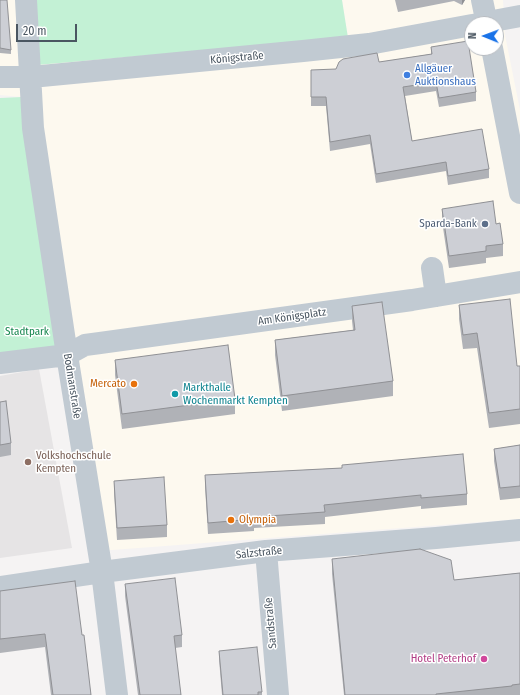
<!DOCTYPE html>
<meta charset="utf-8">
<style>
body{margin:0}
#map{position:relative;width:520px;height:695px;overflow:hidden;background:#f5f3f3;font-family:"Fira Sans Condensed",sans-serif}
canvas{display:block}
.north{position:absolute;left:464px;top:16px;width:40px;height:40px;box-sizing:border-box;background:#fff;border:1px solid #b7bbc0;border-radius:50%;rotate:271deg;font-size:11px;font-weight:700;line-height:16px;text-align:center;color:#4a5661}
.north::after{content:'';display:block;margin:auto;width:14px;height:18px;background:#1a73e8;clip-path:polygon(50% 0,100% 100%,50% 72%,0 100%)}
.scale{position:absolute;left:16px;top:24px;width:61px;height:18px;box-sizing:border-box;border:2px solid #4a5661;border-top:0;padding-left:5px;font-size:12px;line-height:14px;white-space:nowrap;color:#4a5661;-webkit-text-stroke:3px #fff;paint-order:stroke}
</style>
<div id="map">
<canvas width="520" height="695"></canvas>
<div class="north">N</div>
<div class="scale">20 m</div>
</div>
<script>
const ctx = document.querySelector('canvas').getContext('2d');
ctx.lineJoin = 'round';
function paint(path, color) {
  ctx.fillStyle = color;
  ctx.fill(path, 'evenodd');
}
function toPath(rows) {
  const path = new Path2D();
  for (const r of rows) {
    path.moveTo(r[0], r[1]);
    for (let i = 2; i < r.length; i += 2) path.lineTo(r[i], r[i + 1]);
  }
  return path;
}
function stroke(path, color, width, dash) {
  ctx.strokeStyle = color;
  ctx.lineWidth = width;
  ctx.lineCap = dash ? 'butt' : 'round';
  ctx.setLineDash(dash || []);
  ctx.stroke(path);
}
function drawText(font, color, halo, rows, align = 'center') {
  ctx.font = font + ' "Fira Sans Condensed",sans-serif';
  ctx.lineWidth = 3;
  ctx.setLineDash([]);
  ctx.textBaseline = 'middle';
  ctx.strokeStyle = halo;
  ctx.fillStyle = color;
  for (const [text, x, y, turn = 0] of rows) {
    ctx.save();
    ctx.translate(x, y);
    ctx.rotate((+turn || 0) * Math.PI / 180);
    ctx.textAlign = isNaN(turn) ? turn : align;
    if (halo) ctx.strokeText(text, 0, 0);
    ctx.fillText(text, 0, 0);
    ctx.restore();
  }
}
const commercial = toPath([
 [0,0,25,0,348,37,342,0,503,0,505,35,520,110,520,519,99,551,22,97,0,95],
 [472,24,496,24,496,48,472,48]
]);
const education = toPath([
 [39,369,72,548,0,558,0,376]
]);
const green = toPath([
 [25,0,342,0,348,38,25,66],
 [22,97,57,355,0,362,0,98]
]);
const minor = toPath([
 [26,0,33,128,67,355,102,572,117,695],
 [482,0,487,24],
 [477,24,520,16],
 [492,48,520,193],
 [0,77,31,77,303,51,369,44,472,25],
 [432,268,436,296],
 [0,363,67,355,85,345,100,343,412,300,520,282],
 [266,551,278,695],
 [0,587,102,572,266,551,436,538,520,530]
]);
const wall = toPath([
 [0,0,11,50,11,54,0,53],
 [395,0,465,0,462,5,454,1,398,12],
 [431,47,476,92,476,101,439,107,436,91,405,96,412,141,489,169,489,178,448,185,446,171,376,183,370,144,330,151,326,106,311,106,311,79,336,69,431,54],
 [442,209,496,224,503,244,503,256,486,258,486,263,449,268,442,221],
 [459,305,517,366,520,366,520,424,489,428,477,348,463,349,459,319],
 [352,306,393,381,393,396,282,411,275,355,275,340,353,330,352,321],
 [115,360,235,399,235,414,122,429,115,375],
 [0,402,11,443,11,455,0,457],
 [520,445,520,498,500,500,494,461,494,449],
 [342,468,467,494,467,505,421,509,421,506,325,517,325,524,254,528,254,531,208,534,205,487,205,475],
 [114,481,167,525,167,537,117,540,114,493],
 [332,559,454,580,520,573,520,695,344,695,332,574],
 [125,584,182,635,182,647,175,648,181,695,138,695,125,596],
 [0,591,82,635,91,695,51,695,45,647,0,653],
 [219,651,262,692,262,695,222,695,219,659]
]);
const shadedWall = toPath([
 [462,0,465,0,462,5]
]);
const building = toPath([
 [0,0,7,0,11,50,0,48,0,0],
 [468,41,476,92,439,98,436,82,403,87,412,141,482,129,489,169,448,176,446,162,376,174,370,135,330,142,326,97,311,97,311,70,336,69,339,62,343,59,377,53,379,62,432,54,431,47,468,41],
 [493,201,496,224,500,223,503,244,486,246,486,251,449,256,442,209,493,201],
 [510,299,517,366,520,366,520,409,489,413,477,333,463,335,459,305,510,299],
 [382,302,393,381,282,396,275,340,355,330,352,306,382,302],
 [228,345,235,399,122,414,115,360,228,345],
 [6,401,11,443,0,445,0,402,6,401],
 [520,445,520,486,500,488,494,449,520,445],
 [463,454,467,494,421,498,421,495,324,505,325,512,254,517,254,519,208,523,205,475,342,468,342,465,463,454],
 [164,477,167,525,117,528,114,481,164,477],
 [420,549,451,560,454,580,520,573,520,684,512,685,512,686,436,694,436,695,345,695,332,559,420,549],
 [175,578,182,635,174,636,181,695,140,695,125,584,175,578],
 [75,581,82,635,84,635,91,695,53,695,45,634,0,639,0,591,75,581],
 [257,647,262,692,258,692,258,695,223,695,219,651,257,647]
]);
const markers = [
 [407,75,4,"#3f7fe0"],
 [485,224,4,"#5c6f8a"],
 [134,384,4,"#e8710a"],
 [175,394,4,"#0f9aa8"],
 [28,462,4,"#8d6e63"],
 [231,520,4,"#e8710a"],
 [484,659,4,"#d1479c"]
];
const streetNames = [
 ["Königstraße",237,58,-5],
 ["Am Königsplatz",292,317,-8],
 ["Bodmanstraße",72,386,81],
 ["Salzstraße",259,553,-6],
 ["Sandstraße",271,623,-95]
];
const shopNames = [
 ["Allgäuer",415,69],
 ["Auktionshaus",415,82]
];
const serviceNames = [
 ["Sparda-Bank",477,224]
];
const parkNames = [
 ["Stadtpark",27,332]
];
const foodNames = [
 ["Mercato",126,384],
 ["Olympia",239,520,"left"]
];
const cultureNames = [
 ["Markthalle",183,388],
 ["Wochenmarkt Kempten",183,401]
];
const educationNames = [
 ["Volkshochschule",36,456],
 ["Kempten",36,469]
];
const hotelNames = [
 ["Hotel Peterhof",476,659]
];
paint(commercial, '#fdf9ef');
paint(education, '#e6e4e5');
paint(green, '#c3f1d5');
stroke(minor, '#c1cad2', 22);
paint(wall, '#b0b2b7');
paint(shadedWall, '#909195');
paint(building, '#cdcfd5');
stroke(building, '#909195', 1);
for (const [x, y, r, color] of markers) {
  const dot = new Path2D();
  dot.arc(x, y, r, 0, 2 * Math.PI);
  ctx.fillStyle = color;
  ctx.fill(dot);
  stroke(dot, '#fff', 1.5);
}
drawText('11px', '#4a5661', '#fff', streetNames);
drawText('11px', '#366cbe', '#fff', shopNames, 'left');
drawText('11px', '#4e5e75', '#fff', serviceNames, 'right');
drawText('11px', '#17864f', '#fff', parkNames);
drawText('11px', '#c56008', '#fff', foodNames, 'right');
drawText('11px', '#0d838f', '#fff', cultureNames, 'left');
drawText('11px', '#785e54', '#fff', educationNames, 'left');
drawText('11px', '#b23c85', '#fff', hotelNames, 'right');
</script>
